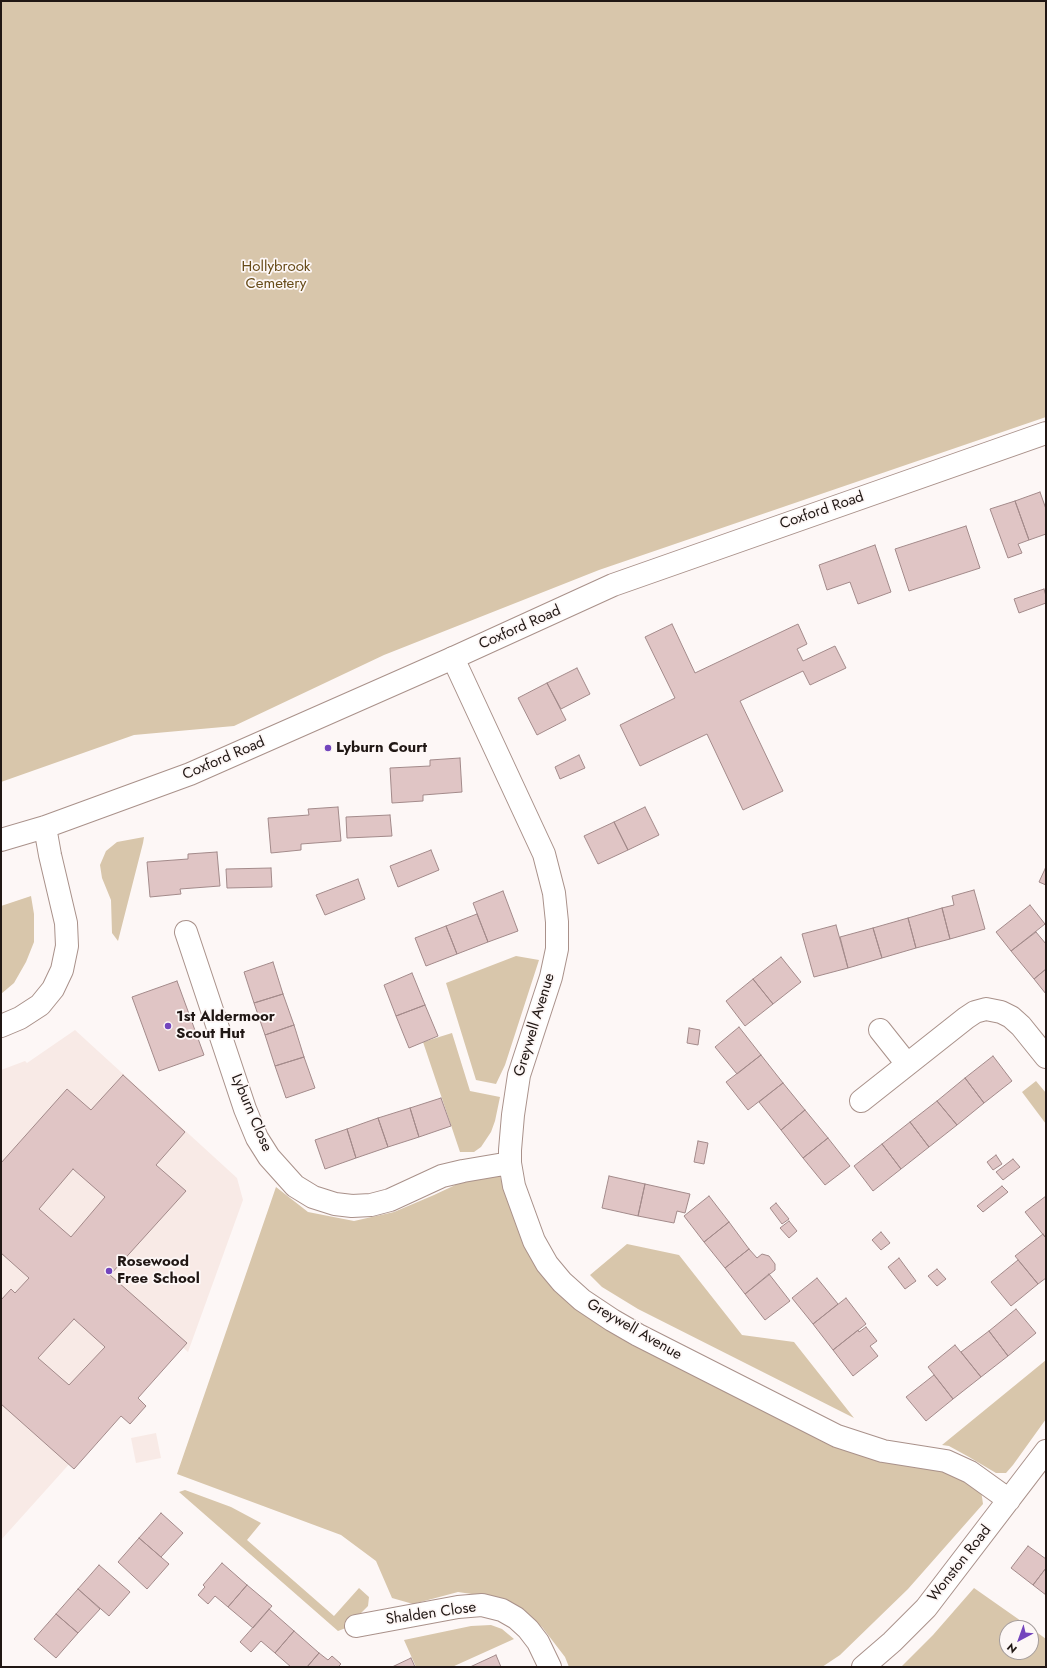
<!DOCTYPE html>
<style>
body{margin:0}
#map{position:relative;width:1047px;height:1668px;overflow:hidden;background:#fdf7f6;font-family:Jost,sans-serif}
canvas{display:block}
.frame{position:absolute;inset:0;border:2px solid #201714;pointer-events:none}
.north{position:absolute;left:999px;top:1620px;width:40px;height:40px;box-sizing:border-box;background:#fdf7f6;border:1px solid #a59d9c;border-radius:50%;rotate:221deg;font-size:11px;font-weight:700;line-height:16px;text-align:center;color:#201714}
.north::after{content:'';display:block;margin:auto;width:14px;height:18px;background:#7345bd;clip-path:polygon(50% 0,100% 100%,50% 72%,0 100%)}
</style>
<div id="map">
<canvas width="1047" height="1668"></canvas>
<div class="frame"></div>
<div class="north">N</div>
</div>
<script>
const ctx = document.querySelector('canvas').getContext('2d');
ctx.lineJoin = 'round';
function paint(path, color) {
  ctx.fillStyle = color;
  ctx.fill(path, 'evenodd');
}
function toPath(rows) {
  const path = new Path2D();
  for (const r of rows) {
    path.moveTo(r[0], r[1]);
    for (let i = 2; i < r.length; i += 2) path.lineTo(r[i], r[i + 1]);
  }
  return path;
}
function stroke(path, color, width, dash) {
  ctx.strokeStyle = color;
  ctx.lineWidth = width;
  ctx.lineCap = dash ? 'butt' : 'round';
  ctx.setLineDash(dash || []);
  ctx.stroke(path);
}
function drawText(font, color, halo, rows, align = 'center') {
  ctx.font = font + ' Jost,sans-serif';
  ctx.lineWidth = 3.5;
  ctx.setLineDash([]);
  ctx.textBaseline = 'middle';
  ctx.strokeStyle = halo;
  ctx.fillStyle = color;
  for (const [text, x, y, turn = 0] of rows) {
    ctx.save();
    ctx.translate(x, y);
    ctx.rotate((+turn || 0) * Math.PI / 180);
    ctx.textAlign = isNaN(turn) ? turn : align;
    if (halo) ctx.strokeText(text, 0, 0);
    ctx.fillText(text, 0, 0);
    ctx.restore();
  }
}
const built = toPath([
 [75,1030,237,1178,243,1200,188,1352,178,1343,1,1540,1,1070,25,1061,27,1063],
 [156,1433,161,1458,136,1463,131,1438]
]);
const green = toPath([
 [1,1,1046,1,1046,417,599,570,384,655,234,726,134,735,1,782],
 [144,837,143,843,118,941,112,933,111,900,102,878,100,865,106,851,117,842],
 [31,896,34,914,34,942,26,962,14,983,1,994,1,906],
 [516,956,539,960,505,1065,496,1084,476,1080,446,983],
 [452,1033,470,1091,500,1097,495,1121,491,1132,481,1147,474,1152,460,1152,423,1042],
 [1036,1081,1046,1093,1046,1124,1022,1092],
 [483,1172,498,1172,506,1191,525,1247,553,1288,587,1317,837,1447,874,1460,923,1465,954,1472,981,1490,983,1504,908,1589,840,1655,822,1667,569,1667,565,1657,542,1627,499,1598,458,1592,413,1604,392,1598,376,1561,341,1535,177,1474,276,1187,308,1212,354,1221,394,1212,434,1195],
 [627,1244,679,1255,742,1335,794,1342,854,1418,638,1309,602,1287,590,1275],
 [1046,1360,1046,1419,1013,1465,1006,1473,996,1473,969,1457,949,1446,942,1445],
 [185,1490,231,1507,261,1523,247,1540,334,1616,359,1588,369,1597,368,1606,361,1613,350,1618,351,1626,338,1631,179,1492],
 [974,1588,1031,1628,1007,1628,1007,1652,1031,1652,1031,1628,1046,1639,1046,1667,901,1667,933,1635],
 [491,1625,502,1629,514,1639,452,1667,416,1667,404,1640,471,1626]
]);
const building = toPath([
 [1040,492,1046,509,1046,534,1029,540,1015,501,1040,492],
 [1015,501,1029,540,1018,544,1022,553,1008,558,990,509,1015,501],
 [966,526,980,568,909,591,895,549,966,526],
 [875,545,891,592,858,604,850,582,827,590,819,565,875,545],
 [1044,589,1046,596,1046,603,1019,613,1014,599,1044,589],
 [672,624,695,673,798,624,807,644,797,649,803,661,835,646,846,668,810,685,803,671,740,701,783,791,743,810,707,734,640,766,620,725,675,698,645,637,672,624],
 [577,668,590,694,561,709,547,683,577,668],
 [547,683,566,720,537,735,518,698,547,683],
 [579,755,585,768,560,779,555,767,579,755],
 [460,758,462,792,423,795,423,801,392,803,390,768,430,766,430,760,460,758],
 [338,807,341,841,301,844,301,850,271,853,268,818,309,815,308,809,338,807],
 [645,807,659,835,628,850,614,822,645,807],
 [390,815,392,836,347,838,346,817,390,815],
 [614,822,628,850,598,864,584,836,614,822],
 [431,850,439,870,398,887,390,866,431,850],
 [217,852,220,886,180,889,181,894,150,897,147,862,188,859,188,854,217,852],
 [271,868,272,887,227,888,226,869,271,868],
 [1045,869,1046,870,1046,885,1039,882,1045,869],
 [358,879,365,899,325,915,316,895,358,879],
 [974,890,985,929,950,939,942,908,954,905,952,896,974,890],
 [503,891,518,931,488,942,473,903,503,891],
 [1030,905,1045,924,1011,951,996,932,1030,905],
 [942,908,950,939,916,948,908,918,942,908],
 [477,914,488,942,457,954,446,926,477,914],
 [908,918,916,948,882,958,873,928,908,918],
 [836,925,848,968,814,977,802,934,836,925],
 [446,926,457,954,426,966,415,938,446,926],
 [873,928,882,958,848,968,840,937,873,928],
 [1036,932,1046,944,1046,969,1034,979,1011,951,1036,932],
 [781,957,801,982,773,1004,753,979,781,957],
 [273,962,283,994,254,1003,244,972,273,962],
 [1046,969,1046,994,1034,979,1046,969],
 [412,973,425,1005,396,1016,384,985,412,973],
 [753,979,773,1004,745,1026,726,1001,753,979],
 [177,981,204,1055,159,1071,132,997,177,981],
 [283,994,294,1025,265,1035,254,1003,283,994],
 [425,1005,438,1036,409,1048,396,1016,425,1005],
 [294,1025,304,1057,275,1066,265,1035,294,1025],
 [739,1027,761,1055,737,1074,715,1047,739,1027],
 [689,1028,700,1030,698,1045,687,1043,689,1028],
 [761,1055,783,1083,748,1110,726,1082,761,1055],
 [993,1056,1012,1081,984,1103,965,1078,993,1056],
 [304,1057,315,1088,286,1098,275,1066,304,1057],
 [123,1075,185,1132,156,1165,186,1191,110,1275,187,1343,138,1398,146,1406,130,1424,121,1416,74,1469,1,1404,1,1300,11,1289,15,1293,29,1278,1,1253,1,1163,67,1089,91,1110,123,1075],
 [73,1169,105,1197,71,1237,39,1209,73,1169],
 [74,1319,105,1347,69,1385,38,1358,74,1319],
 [965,1078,984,1103,957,1125,937,1101,965,1078],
 [783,1083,805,1110,781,1130,759,1102,783,1083],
 [441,1098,451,1126,419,1137,410,1108,441,1098],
 [937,1101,957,1125,929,1147,910,1122,937,1101],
 [410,1108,419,1137,388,1147,378,1118,410,1108],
 [805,1110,828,1138,803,1158,781,1130,805,1110],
 [378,1118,388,1147,356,1158,347,1129,378,1118],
 [910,1122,929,1147,901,1169,882,1144,910,1122],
 [347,1129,356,1158,325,1169,315,1140,347,1129],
 [828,1138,850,1166,825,1185,803,1158,828,1138],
 [698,1141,708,1143,704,1164,694,1162,698,1141],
 [882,1144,901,1169,873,1191,854,1166,882,1144],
 [996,1155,1002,1164,993,1170,987,1162,996,1155],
 [1013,1159,1020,1167,1003,1180,996,1172,1013,1159],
 [609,1176,645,1184,638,1216,602,1208,609,1176],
 [645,1184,690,1194,685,1213,677,1211,674,1223,638,1216,645,1184],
 [1002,1186,1008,1192,983,1212,977,1206,1002,1186],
 [709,1196,729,1222,704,1242,684,1216,709,1196],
 [1046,1196,1046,1236,1045,1237,1025,1212,1046,1196],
 [776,1203,789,1219,782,1224,770,1208,776,1203],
 [789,1221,797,1231,789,1238,780,1228,789,1221],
 [729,1222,749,1249,725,1268,704,1242,729,1222],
 [881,1232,890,1243,881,1250,872,1240,881,1232],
 [1043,1234,1046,1238,1046,1278,1038,1284,1015,1256,1043,1234],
 [749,1249,757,1258,762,1254,769,1256,775,1264,775,1270,745,1294,725,1268,749,1249],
 [899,1258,916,1281,905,1289,888,1267,899,1258],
 [1018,1260,1038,1284,1011,1306,991,1282,1018,1260],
 [937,1269,946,1279,937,1286,928,1276,937,1269],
 [769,1274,790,1301,765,1320,745,1294,769,1274],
 [817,1278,838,1304,813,1324,792,1298,817,1278],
 [846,1298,866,1324,833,1350,813,1324,846,1298],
 [1016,1309,1036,1333,1008,1356,989,1331,1016,1309],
 [866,1327,877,1341,870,1346,878,1356,853,1376,833,1350,858,1330,859,1332,866,1327],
 [989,1331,1008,1356,981,1377,961,1352,989,1331],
 [955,1345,981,1377,953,1399,928,1367,955,1345],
 [934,1375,953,1399,926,1421,906,1397,934,1375],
 [161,1513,183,1533,161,1557,139,1538,161,1513],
 [139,1538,169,1564,147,1589,118,1562,139,1538],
 [1028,1546,1046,1559,1046,1568,1033,1585,1011,1568,1028,1546],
 [222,1563,247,1585,228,1607,215,1596,208,1604,198,1595,205,1587,203,1585,222,1563],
 [99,1565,130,1592,109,1616,78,1589,99,1565],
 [1046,1568,1046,1595,1033,1585,1046,1568],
 [247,1585,272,1606,253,1628,228,1607,247,1585],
 [78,1589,100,1609,78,1633,56,1614,78,1589],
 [269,1609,294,1631,275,1653,261,1641,251,1652,240,1642,269,1609],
 [56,1614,78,1633,56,1658,34,1639,56,1614],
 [294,1631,319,1653,307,1667,291,1667,275,1653,294,1631],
 [319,1653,328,1660,332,1656,341,1664,338,1667,307,1667,319,1653],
 [496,1655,501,1667,470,1667,496,1655],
 [411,1658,415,1667,392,1667,411,1658]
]);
const minor = toPath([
 [453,658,544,854,554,893,557,922,557,949,551,977,519,1075,513,1115,510,1150,510,1163,514,1186,534,1241,547,1264,562,1282,582,1300,612,1320,638,1335,837,1436,883,1451,946,1461,970,1472,1009,1500],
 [186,932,245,1109,257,1138,269,1157,295,1186,313,1197,335,1204,352,1206,371,1205,390,1200,442,1176,463,1171,510,1163],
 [880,1030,907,1064],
 [861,1101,966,1018,975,1012,986,1009,1001,1012,1011,1017,1021,1026,1046,1057],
 [356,1626,458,1607,482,1605,502,1610,516,1618,528,1629,538,1642,550,1667],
 [863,1667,892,1642,926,1608,1046,1451]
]);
const tertiary = toPath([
 [1,840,45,827,190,774,453,658,613,585,1046,433],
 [1,1026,20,1018,40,1005,53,989,62,970,67,946,66,923,50,855,45,827]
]);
const markers = [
 [328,748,4,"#7345bd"],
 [168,1026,4,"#7345bd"],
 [109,1271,4,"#7345bd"]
];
const parkNames = [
 ["Hollybrook",276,267],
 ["Cemetery",276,284]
];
const streetNames = [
 ["Coxford Road",822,511,-19],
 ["Coxford Road",520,628,-24],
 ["Coxford Road",224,759,-23],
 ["Greywell Avenue",535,1025,-73],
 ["Lyburn Close",251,1113,67],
 ["Greywell Avenue",634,1330,30],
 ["Wonston Road",960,1564,-52],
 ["Shalden Close",431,1614,-8]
];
const poiNames = [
 ["Lyburn Court",336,748],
 ["1st Aldermoor",176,1017],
 ["Scout Hut",176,1034],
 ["Rosewood",117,1262],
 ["Free School",117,1279]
];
paint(built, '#f8eae6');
paint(green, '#d8c6ab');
paint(building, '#e0c5c5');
stroke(building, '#a38a8a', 1);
stroke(minor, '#a9918a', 24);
stroke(tertiary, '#a9918a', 24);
stroke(minor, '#fff', 22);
stroke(tertiary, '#fff', 22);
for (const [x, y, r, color] of markers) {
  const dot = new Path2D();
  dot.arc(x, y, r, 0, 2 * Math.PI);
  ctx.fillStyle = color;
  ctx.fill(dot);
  stroke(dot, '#fdf7f6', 1.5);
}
drawText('15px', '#674b18', '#fdf7f6', parkNames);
drawText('15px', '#201714', '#fdf7f6', streetNames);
drawText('bold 15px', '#201714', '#fdf7f6', poiNames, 'left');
</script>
